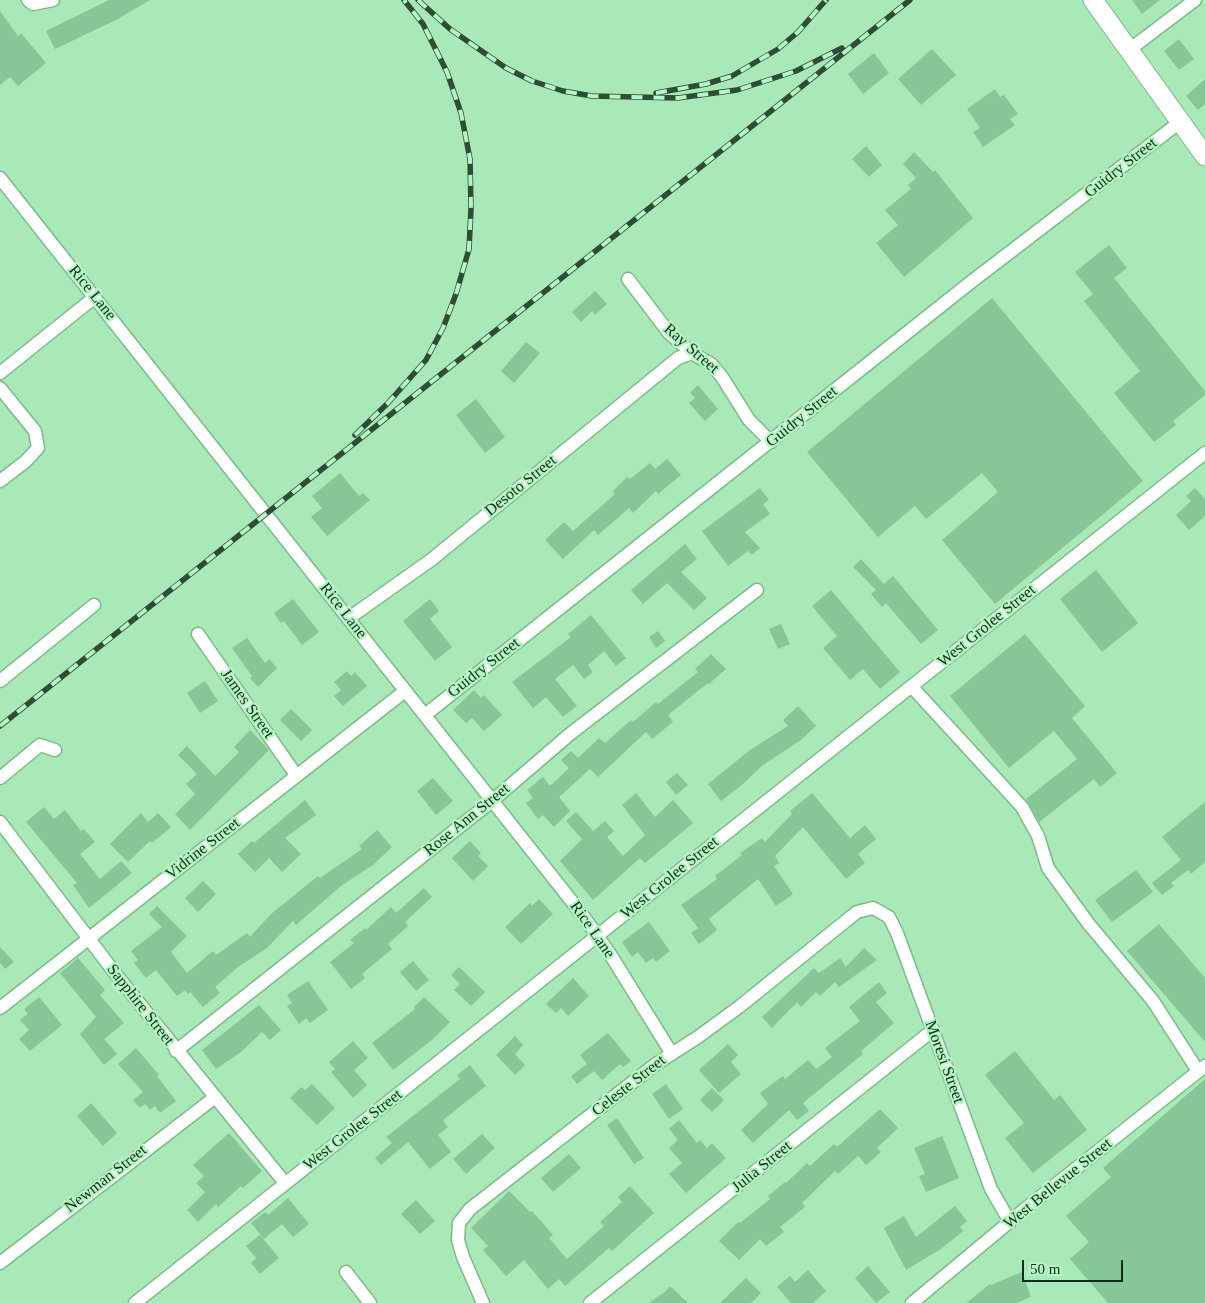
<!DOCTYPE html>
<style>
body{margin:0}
#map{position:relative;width:1205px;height:1303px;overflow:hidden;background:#a9e9b7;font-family:"Times New Roman",serif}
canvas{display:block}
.scale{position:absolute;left:1022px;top:1260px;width:101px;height:22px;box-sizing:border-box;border:2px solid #122c19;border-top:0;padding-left:6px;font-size:15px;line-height:18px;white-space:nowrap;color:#122c19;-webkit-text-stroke:4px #b6f6c4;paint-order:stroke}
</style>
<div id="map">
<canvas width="1205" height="1303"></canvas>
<div class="scale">50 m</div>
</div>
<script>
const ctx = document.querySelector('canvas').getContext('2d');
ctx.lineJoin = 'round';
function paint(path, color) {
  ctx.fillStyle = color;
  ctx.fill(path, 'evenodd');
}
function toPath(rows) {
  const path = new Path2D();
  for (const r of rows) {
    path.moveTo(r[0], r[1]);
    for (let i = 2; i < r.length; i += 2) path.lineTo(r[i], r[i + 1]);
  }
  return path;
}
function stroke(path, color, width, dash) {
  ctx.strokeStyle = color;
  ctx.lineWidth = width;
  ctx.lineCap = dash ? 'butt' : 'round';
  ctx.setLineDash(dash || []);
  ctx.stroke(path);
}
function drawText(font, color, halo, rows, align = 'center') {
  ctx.font = font + ' "Times New Roman",serif';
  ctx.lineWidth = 4.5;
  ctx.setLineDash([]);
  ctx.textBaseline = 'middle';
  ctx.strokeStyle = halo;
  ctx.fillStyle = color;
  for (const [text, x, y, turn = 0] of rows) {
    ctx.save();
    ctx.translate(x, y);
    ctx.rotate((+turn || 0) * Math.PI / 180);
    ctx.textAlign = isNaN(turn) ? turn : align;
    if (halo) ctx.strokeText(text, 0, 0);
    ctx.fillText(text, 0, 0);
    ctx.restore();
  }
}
const building = toPath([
 [109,0,150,0,116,20,55,49,46,31],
 [1132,0,1160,0,1142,14],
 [0,11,18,36,21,33,46,63,18,86,10,77,0,85],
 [1179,39,1194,59,1179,70,1164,51],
 [932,49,956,75,921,105,898,79],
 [874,53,889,73,863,94,848,74],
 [1205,79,1205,104,1198,110,1186,96],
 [995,89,1000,97,1004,95,1018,114,1010,119,1015,125,983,147,973,132,980,128,967,109],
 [866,146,882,165,869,177,852,159],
 [914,152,933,172,935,170,973,218,904,277,876,243,898,225,885,210,911,189,908,185,916,178,903,164],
 [1109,245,1127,268,1114,278,1205,391,1205,395,1173,421,1176,425,1154,442,1114,393,1140,371,1084,301,1093,294,1075,272],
 [595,291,607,304,595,315,592,311,581,322,572,312],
 [992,298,1143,481,995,604,942,540,998,492,982,473,926,519,915,506,878,537,807,452],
 [526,342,540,353,514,383,501,371],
 [698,385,718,409,705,421,689,403,695,398,690,393],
 [476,399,505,437,485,453,456,415],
 [667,459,681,475,658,494,656,491,633,513,629,508,598,535,594,530,563,559,545,540,564,522,573,531,615,494,613,491,627,477,630,479,650,463,655,469],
 [340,473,359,496,363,493,370,500,327,536,311,517,322,508,312,496],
 [760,488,769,500,763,504,770,514,745,532,760,548,752,555,748,551,728,566,702,531],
 [1195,488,1205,499,1205,516,1189,530,1176,515,1191,501,1186,496],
 [685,544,697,559,681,572,707,598,694,610,667,583,643,604,631,590],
 [861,559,884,584,893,576,938,630,921,644,886,603,882,607,871,594,876,590,853,567],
 [1096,570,1138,623,1102,652,1060,599],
 [831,590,900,672,880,689,863,669,850,680,823,648,837,636,812,606],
 [293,599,319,632,302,645,284,621,281,623,274,613],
 [430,599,439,611,430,619,452,647,435,661,403,621],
 [591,615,626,658,616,666,604,651,588,665,593,672,584,679,573,665,555,679,577,706,563,717,546,697,533,708,512,682,571,637,568,634],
 [781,624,790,644,778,649,769,629],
 [658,631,665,641,656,648,649,637],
 [1025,634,1085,706,1072,718,1117,773,1100,787,1094,779,1039,822,1026,799,1077,759,1054,731,1009,768,950,696],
 [247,638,265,663,269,659,277,668,258,687,250,678,252,676,232,648],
 [711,654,726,669,709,684,708,683,668,715,673,722,652,739,646,732,598,777,590,769,559,797,570,811,554,827,543,815,538,819,526,803,533,798,527,790,543,777,550,786,569,768,561,760,571,751,578,758,599,738,605,743,631,720,633,722,656,702,658,704,698,672,695,669],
 [347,671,351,676,355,672,367,686,343,706,334,696,341,690,334,682],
 [205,681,218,701,200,713,187,693],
 [474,690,481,698,484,695,502,715,484,731,472,718,466,723,453,710],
 [798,706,816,726,801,740,763,765,743,784,721,801,708,784,750,750,788,726,783,720],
 [291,709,312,730,301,741,280,720],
 [250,730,269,750,190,830,175,814,195,794,186,784,197,774,178,755,187,746,215,776,239,752,234,747],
 [677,773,688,785,676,795,666,782],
 [433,778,453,801,436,815,417,791],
 [636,793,655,817,673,800,693,823,645,863,640,858,593,900,560,861,582,839,566,821,576,812,593,831,605,821,614,831,607,837,623,856,645,835,622,805],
 [812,793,850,838,865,825,876,839,858,854,865,863,846,879,803,827,775,856,779,863,774,866,793,894,776,906,758,879,709,919,717,930,699,944,691,933,698,928,681,905,717,879,715,876,742,855,740,853,762,838,765,842,792,814,790,811],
 [305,800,316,815,285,838,301,854,282,872,269,858,255,872,238,854,252,841,254,843],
 [1205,802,1205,862,1191,874,1188,870,1171,883,1174,886,1162,895,1152,883,1181,860,1162,837],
 [44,807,54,819,65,810,81,831,84,829,95,842,80,854,100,879,121,861,132,873,89,908,73,885,77,883,26,822],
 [141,813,148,822,158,813,171,827,152,843,150,841,128,862,110,844],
 [377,830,392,847,373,865,341,886,296,925,293,921,267,948,238,967,215,987,220,993,203,1007,190,992,188,994,185,990,177,996,156,970,146,978,134,963,138,960,131,951,162,927,149,914,157,906,187,936,171,952,187,973,213,951,216,955,247,933,250,937,271,914,318,876,320,878,362,849,359,846],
 [470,841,481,853,478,856,488,866,473,881,452,858],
 [1136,870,1153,892,1112,922,1095,900],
 [203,881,216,894,198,912,185,898],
 [424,888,432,897,405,922,408,926,388,944,392,949,362,974,365,978,351,989,330,962,354,943,350,940,365,928,366,930,391,907,396,913],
 [539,899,553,914,521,944,505,927,530,903,532,906],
 [649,922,670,951,656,962,653,958,646,963,638,952,632,957,622,942],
 [1159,924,1205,978,1205,1042,1127,951],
 [0,947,14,962,5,969,0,963],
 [864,948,877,960,839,987,835,982,820,996,816,992,801,1007,797,1002,772,1028,762,1017,814,968,819,973,840,958,846,967],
 [78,958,105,990,100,995,124,1023,104,1039,117,1054,104,1065,80,1034,96,1017,60,973],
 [413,961,429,980,416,991,400,972],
 [459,967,485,992,471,1006,454,990,460,984,451,975],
 [573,978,589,996,568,1016,561,1008,556,1013,546,1004],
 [308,981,328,1010,310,1023,306,1018,299,1024,287,1006,292,1003,287,995],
 [879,982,887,993,876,1002,894,1023,861,1051,863,1054,803,1103,809,1111,797,1120,789,1110,753,1143,741,1130,768,1104,760,1093,783,1076,785,1079,808,1060,816,1069,832,1057,825,1048,860,1021,849,1007],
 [39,997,62,1025,30,1051,19,1039,29,1030,20,1020,28,1014,24,1009],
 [424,997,450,1022,432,1040,393,1070,372,1043,415,1009,414,1007],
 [259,1005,281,1030,270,1040,262,1032,241,1052,216,1069,202,1050],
 [608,1033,631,1061,623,1067,620,1064,602,1080,594,1071,577,1084,571,1076,587,1064,580,1055],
 [515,1036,523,1045,515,1054,525,1065,515,1075,496,1055],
 [353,1041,368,1058,354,1070,367,1085,353,1098,331,1072,335,1069,329,1062],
 [728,1044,738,1055,731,1062,741,1074,719,1093,699,1070],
 [136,1048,159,1075,157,1076,176,1101,160,1113,155,1106,150,1110,145,1104,140,1108,133,1100,143,1092,118,1064],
 [1015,1051,1054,1100,1060,1095,1087,1130,1033,1173,1005,1138,1024,1123,985,1075],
 [470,1065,486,1086,443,1120,448,1127,438,1135,451,1152,430,1169,408,1142,381,1165,375,1158,392,1143,386,1137,460,1079,457,1075],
 [1205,1079,1205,1303,1108,1303,1070,1259,1089,1242,1066,1216,1111,1177,1103,1168],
 [312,1084,335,1108,317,1125,290,1098,301,1087,305,1090],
 [666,1084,683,1109,669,1119,652,1094],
 [712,1088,724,1100,712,1112,700,1100],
 [91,1103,117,1133,103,1146,77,1116],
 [880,1109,898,1128,877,1148,881,1152,866,1165,858,1156,838,1174,835,1171,802,1203,805,1207,780,1227,784,1232,766,1246,760,1239,739,1260,719,1241,738,1222,740,1223,770,1199,768,1196,785,1182,786,1183,807,1163,810,1166,834,1144,837,1147],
 [617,1118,644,1158,634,1164,607,1125],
 [679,1120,697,1143,700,1140,707,1148,712,1143,726,1158,686,1193,669,1174,682,1163,669,1148,678,1140,669,1129],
 [229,1133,262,1171,243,1188,241,1186,218,1207,216,1204,198,1222,187,1210,205,1192,196,1183,204,1176,193,1165],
 [482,1134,495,1148,466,1174,453,1159],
 [942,1136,959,1178,926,1192,919,1176,925,1174,914,1148],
 [569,1154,581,1168,553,1192,541,1178],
 [630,1186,654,1213,612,1251,609,1248,565,1286,559,1279,548,1289,524,1260,506,1276,483,1250,488,1246,471,1228,509,1191,530,1212,532,1211,553,1235,549,1238,567,1259,604,1226,600,1222,622,1202,618,1197],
 [288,1198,309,1224,293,1237,282,1224,264,1239,251,1223,265,1212,268,1215],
 [416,1200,435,1221,420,1234,401,1214],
 [955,1206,967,1221,960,1227,963,1231,941,1249,906,1270,884,1228,904,1216,916,1237],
 [260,1235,279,1258,260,1274,251,1263,256,1258,246,1246],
 [868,1266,890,1292,876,1303,855,1278],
 [808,1270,826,1291,813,1303,791,1303,777,1287,790,1276,795,1282],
 [1022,1272,1031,1297,1016,1303,966,1303,990,1284,991,1285],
 [746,1278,761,1293,751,1303,720,1303],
 [670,1286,688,1303,649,1303,666,1291]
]);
const street = toPath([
 [28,0,33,4,53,0],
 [1129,50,1195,0],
 [0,178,581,913,610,954,672,1054],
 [628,279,669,333,692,353,711,364,722,377,749,420,771,442],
 [0,373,95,297],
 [0,388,35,431,38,448,26,461,0,481],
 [349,618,431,560,678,358,692,353],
 [198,634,296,775],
 [0,681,94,605],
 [912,687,1022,807,1038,836,1048,868,1088,923,1153,1001,1198,1071],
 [425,715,971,282,1180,122],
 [0,778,40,745,55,750],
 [0,822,118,977,285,1183],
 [0,1008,405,691],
 [176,1051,492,801,570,734,757,590],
 [0,1263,214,1098],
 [346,1272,370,1303],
 [135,1303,1205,453],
 [483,1303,463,1257,458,1240,459,1223,470,1209,656,1064,698,1037,739,1007,857,912,873,908,889,917,897,933,991,1189,1010,1222],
 [590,1303,933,1030],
 [912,1303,1025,1209,1205,1066]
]);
const secondary = toPath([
 [1093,0,1205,156]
]);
const rail = toPath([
 [418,0,450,29,506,68,532,81,563,91,592,96,678,98,737,90,796,71,842,48],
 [656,93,706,84,732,76,778,49,798,32,826,0],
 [355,435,388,403,426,360,443,328,456,294,469,249,471,209,470,159,461,113,447,72,423,24,404,0],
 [0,726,910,0]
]);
const streetNames = [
 ["Guidry Street",1121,168,-38],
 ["Rice Lane",92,293,51],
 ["Ray Street",691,349,41],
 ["Guidry Street",802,417,-39],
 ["Desoto Street",521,486,-39],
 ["Rice Lane",343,611,52],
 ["West Grolee Street",987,626,-39],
 ["Guidry Street",484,668,-38],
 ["James Street",247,704,55],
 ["Rose Ann Street",467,820,-39],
 ["Vidrine Street",203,849,-38],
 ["West Grolee Street",670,878,-39],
 ["Rice Lane",592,930,55],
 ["Sapphire Street",140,1005,52],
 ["Moresi Street",944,1062,70],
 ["Celeste Street",629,1086,-38],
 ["West Grolee Street",353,1130,-38],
 ["Julia Street",762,1167,-39],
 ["Newman Street",106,1179,-38],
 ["West Bellevue Street",1058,1184,-39]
];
paint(building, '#87c696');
stroke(street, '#7bb98a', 15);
stroke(secondary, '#7bb98a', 21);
stroke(street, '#fff', 12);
stroke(secondary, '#fff', 19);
stroke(rail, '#2d4d35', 5.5);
stroke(rail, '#b6f6c4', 4, [11]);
drawText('16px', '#122c19', '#b6f6c4', streetNames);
</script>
